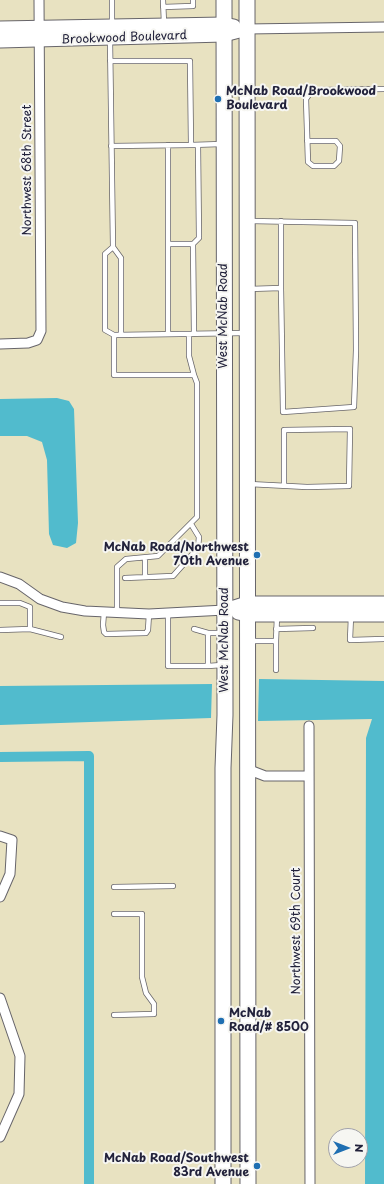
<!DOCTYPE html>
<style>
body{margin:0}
#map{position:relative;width:384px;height:1184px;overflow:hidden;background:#e8e2c1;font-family:"Playpen Sans",sans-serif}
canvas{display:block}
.north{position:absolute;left:328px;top:1128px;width:40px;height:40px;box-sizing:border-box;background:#f6f6f2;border:1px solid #a1a1a9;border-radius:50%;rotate:90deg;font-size:11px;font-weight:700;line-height:16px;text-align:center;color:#22223b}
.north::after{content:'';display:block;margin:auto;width:14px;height:18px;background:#1f6fb2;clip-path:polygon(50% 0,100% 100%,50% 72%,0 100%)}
</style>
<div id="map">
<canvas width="384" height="1184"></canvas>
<div class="north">N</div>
</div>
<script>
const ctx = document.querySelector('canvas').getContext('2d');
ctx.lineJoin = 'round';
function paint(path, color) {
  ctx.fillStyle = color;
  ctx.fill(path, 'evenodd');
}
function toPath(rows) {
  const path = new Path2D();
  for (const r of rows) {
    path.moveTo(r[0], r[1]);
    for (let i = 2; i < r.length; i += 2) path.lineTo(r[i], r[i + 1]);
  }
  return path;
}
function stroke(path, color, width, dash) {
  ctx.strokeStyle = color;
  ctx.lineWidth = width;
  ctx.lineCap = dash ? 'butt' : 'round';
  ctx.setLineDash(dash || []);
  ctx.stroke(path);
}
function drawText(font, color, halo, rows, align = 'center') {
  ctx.font = font + ' "Playpen Sans",sans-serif';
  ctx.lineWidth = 4;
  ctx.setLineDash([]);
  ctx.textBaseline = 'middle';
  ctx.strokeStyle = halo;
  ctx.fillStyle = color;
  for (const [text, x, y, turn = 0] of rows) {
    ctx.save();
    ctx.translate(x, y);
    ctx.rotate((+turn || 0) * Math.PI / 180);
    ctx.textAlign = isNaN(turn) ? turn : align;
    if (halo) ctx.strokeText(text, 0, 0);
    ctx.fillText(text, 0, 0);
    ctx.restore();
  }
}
const water = toPath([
 [57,398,69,401,74,409,78,523,76,543,67,548,53,545,49,534,47,460,42,442,27,436,0,436,0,399],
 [259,679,384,681,384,1184,365,1184,366,738,372,719,258,721],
 [212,684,211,718,0,725,0,686]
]);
const canal = toPath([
 [0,757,89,756,89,1184]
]);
const lane = toPath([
 [112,0,112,24],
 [163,0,164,23],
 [163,7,193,6,193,0],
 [110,40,113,247,105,254,105,330,114,335,114,375,194,375,197,383,197,517,158,556,126,559,117,567,117,613],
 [110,61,190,61,191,145,222,144],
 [307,141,336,141,340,146,339,161,334,166,313,166,308,162,306,99,311,92,319,90,384,89],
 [168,145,168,334],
 [111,146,191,145],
 [250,221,355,223,356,350,354,407,283,412,281,288],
 [168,244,193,244],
 [113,247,121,258,121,335],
 [249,289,281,288,281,221],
 [189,334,189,356,194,375],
 [194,334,193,244,199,238,198,145],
 [114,335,245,333],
 [249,484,307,487,349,486,350,429,284,430,284,485],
 [145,558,145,577],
 [125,578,173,576,198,548,199,537,191,524],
 [0,603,20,603,30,607,30,629],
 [104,612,103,625,104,632,106,634,146,633,148,630,149,614],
 [168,613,168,666,208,666,208,633],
 [351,616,350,640,384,639],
 [194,629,208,633,223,633],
 [276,629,313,628],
 [0,630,30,629,61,637],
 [251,641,276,641,276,670],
 [276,641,277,616],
 [208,666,222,665],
 [114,887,173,886],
 [114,914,142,914,142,977,146,993,154,1004,154,1014,114,1015]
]);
const street = toPath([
 [247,29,384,27],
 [0,344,28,343,37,340,41,331,39,0],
 [0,577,19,584,40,599,62,607,85,611,149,614,225,610],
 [309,726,310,1184],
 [247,769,265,776,309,776],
 [0,836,12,840,10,874,0,897],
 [0,998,20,1056,19,1094,0,1137]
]);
const secondary = toPath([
 [0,28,224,24,234,26],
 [0,41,224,35,247,29],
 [225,610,247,603,384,603],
 [238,613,247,615,384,615]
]);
const primary = toPath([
 [247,0,248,1184],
 [223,1184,223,768,225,715,224,0]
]);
const markers = [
 [218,99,4,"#1f6fb2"],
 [257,555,4,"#1f6fb2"],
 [221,1021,4,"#1f6fb2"],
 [257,1166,4,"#1f6fb2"]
];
const streetNames = [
 ["Brookwood Boulevard",124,38,-2],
 ["Northwest 68th Street",28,170,-90],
 ["West McNab Road",224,316,-90],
 ["West McNab Road",225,640,-90],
 ["Northwest 69th Court",297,931,-90]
];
const poiNames = [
 ["McNab Road/Brookwood",226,92],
 ["Boulevard",226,106],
 ["McNab Road/Northwest",249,548,"right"],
 ["70th Avenue",249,562,"right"],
 ["McNab",229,1014],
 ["Road/# 8500",229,1028],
 ["McNab Road/Southwest",249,1159,"right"],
 ["83rd Avenue",249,1173,"right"]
];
paint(water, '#51bbcd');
stroke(canal, '#51bbcd', 10);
stroke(lane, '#67656a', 6);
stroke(street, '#67656a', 11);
stroke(secondary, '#67656a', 15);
stroke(primary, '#67656a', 17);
stroke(lane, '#fff', 4.5);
stroke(street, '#fff', 9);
stroke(secondary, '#fff', 13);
stroke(primary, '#fff', 15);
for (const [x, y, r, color] of markers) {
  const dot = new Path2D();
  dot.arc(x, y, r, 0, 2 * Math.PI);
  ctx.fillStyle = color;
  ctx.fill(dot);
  stroke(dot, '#f6f6f2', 1.5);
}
drawText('12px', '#22223b', '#f6f6f2', streetNames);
drawText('bold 12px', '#22223b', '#f6f6f2', poiNames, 'left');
</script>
